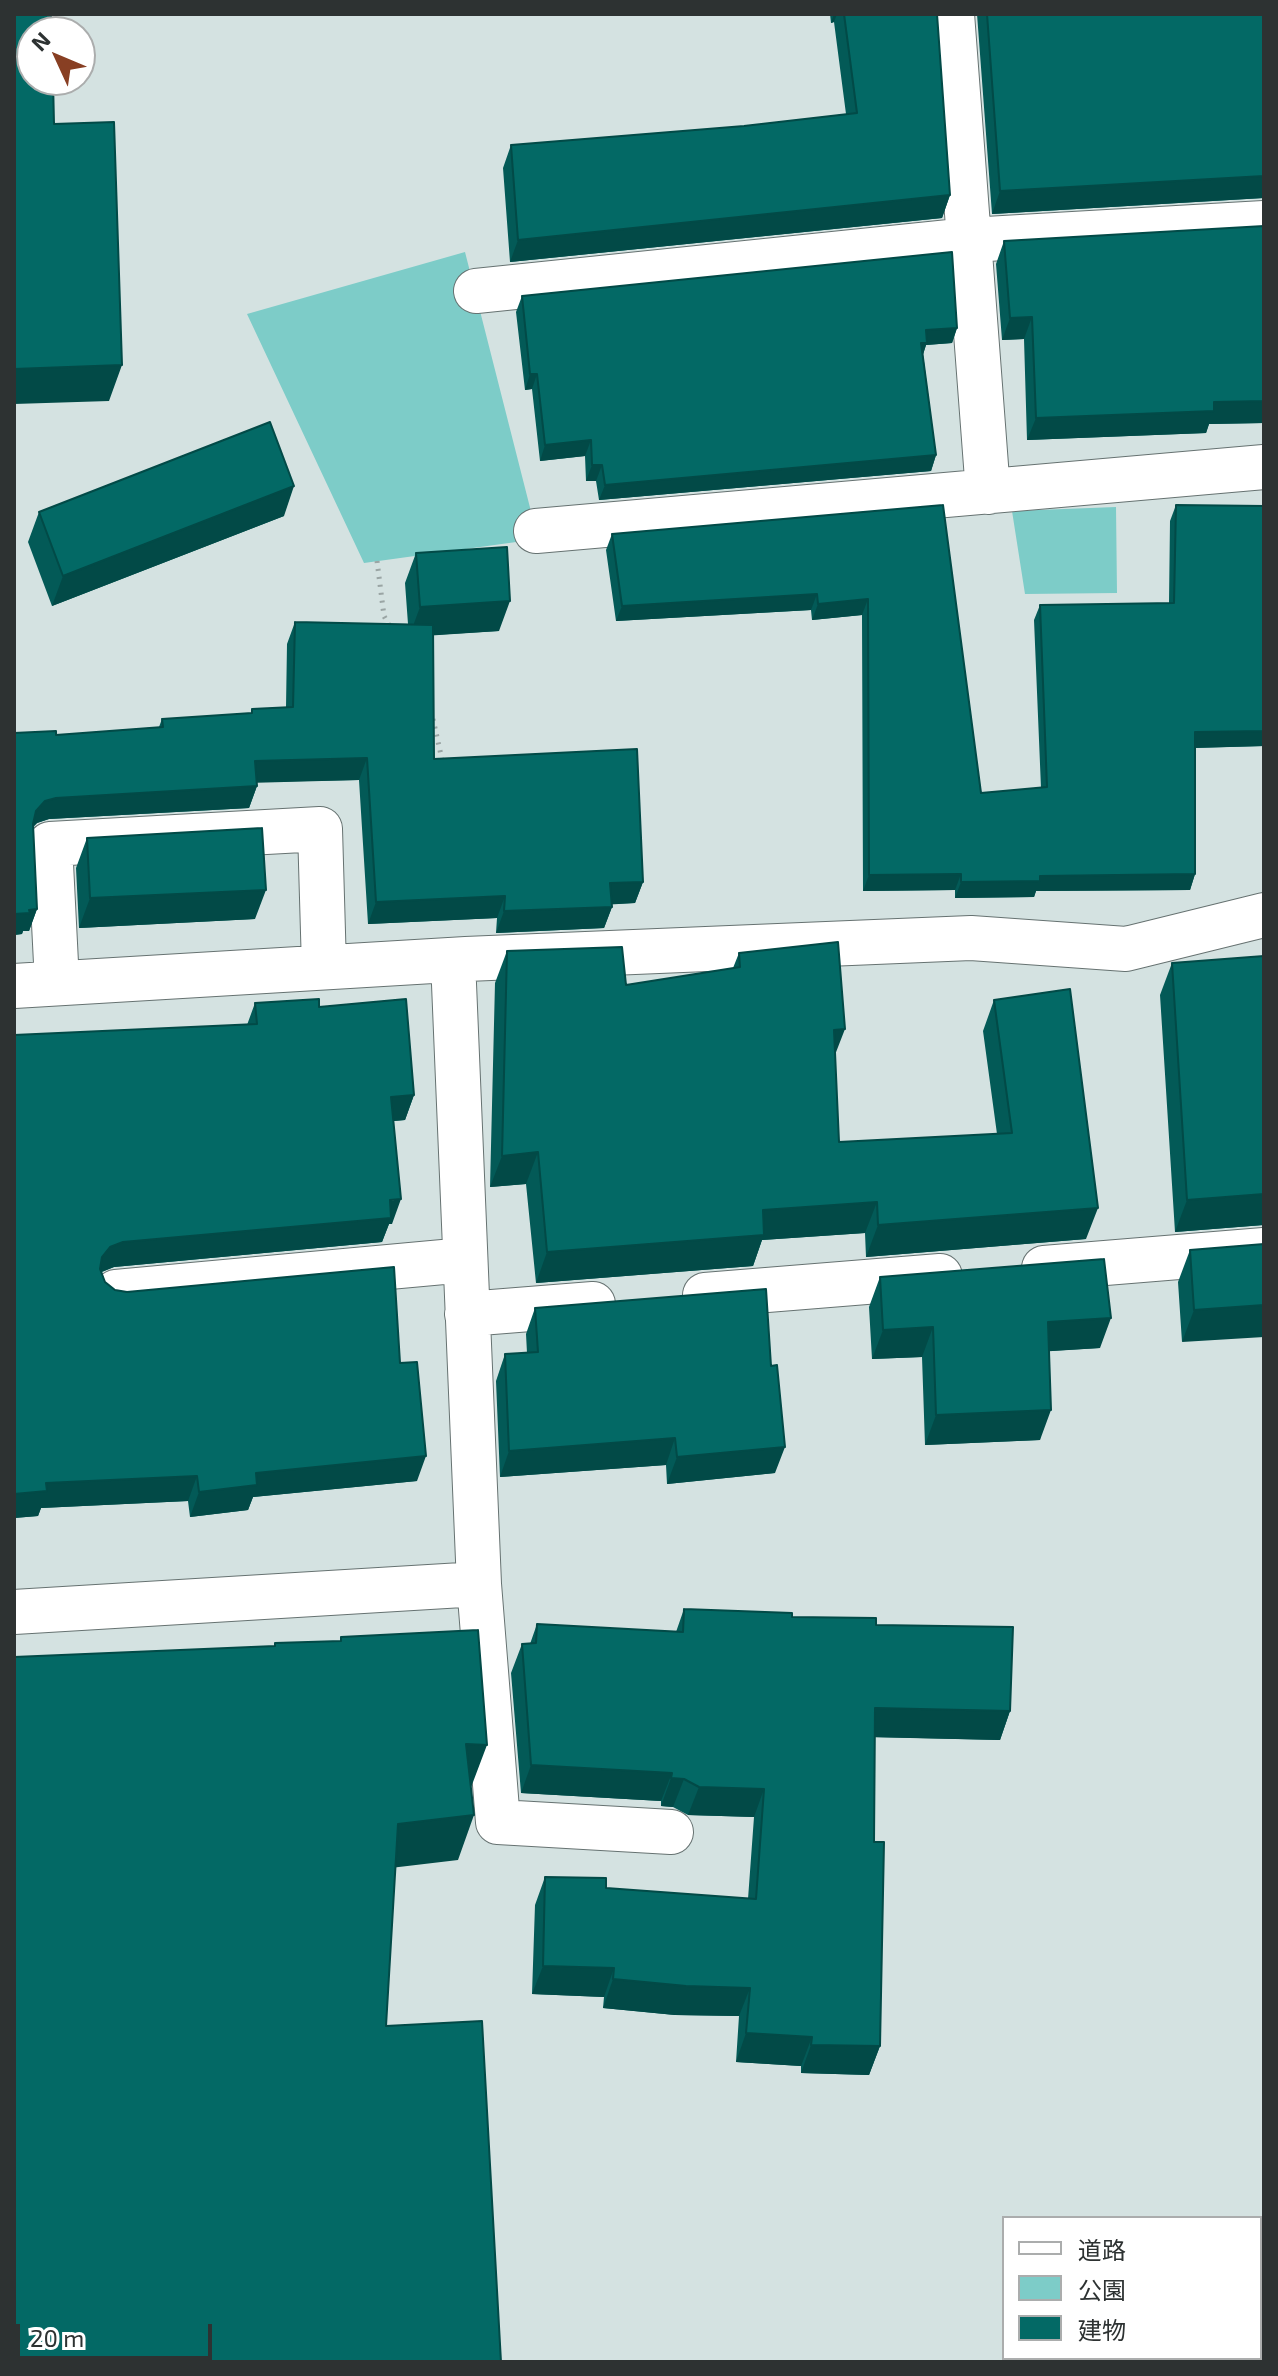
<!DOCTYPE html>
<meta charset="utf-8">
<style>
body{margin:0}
#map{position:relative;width:1278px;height:2376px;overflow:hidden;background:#d4e2e1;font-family:"Exo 2","Noto Sans JP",sans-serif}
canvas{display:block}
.frame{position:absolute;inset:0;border:16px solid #2d3232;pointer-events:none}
.legend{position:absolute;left:1002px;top:2216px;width:260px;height:144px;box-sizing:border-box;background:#fff;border:2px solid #abadad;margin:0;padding:10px 14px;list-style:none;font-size:24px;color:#2d3232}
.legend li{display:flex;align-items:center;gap:16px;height:40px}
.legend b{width:40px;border:2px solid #abadad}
.north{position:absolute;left:16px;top:16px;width:80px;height:80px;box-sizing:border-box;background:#fff;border:2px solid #abadad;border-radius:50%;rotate:314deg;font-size:22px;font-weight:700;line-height:32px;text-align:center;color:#2d3232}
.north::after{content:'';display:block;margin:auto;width:28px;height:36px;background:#883f23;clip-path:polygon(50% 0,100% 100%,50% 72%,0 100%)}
.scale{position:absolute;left:16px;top:2324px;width:196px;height:36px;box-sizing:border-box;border:4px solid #2d3232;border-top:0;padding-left:10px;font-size:24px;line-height:28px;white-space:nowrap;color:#2d3232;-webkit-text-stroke:6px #fff;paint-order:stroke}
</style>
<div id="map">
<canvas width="1278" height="2376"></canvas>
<div class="frame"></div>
<ul class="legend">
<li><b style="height:10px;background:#fff"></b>道路</li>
<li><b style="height:22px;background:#7dccc8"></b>公園</li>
<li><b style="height:22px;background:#036965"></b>建物</li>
</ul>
<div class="north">N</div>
<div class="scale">20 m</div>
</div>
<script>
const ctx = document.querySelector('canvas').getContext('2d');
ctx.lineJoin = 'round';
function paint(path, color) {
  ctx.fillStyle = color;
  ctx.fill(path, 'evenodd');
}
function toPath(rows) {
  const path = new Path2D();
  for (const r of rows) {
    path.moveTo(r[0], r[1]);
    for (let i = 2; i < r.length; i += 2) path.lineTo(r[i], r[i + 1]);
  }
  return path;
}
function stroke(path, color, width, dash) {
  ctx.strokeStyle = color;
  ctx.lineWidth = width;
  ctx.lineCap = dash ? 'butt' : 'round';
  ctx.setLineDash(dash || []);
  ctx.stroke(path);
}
const green = toPath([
 [465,252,538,539,364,563,247,314],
 [1116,507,1117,593,1025,594,1012,511]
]);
const path = toPath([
 [377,561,384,616,390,627],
 [433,719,443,764]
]);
const minor = toPath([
 [952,14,988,492],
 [476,291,969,240,1264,223],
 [536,531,1264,467],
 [453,960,479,1584,498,1822,671,1832],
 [57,983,50,844,320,829,324,967],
 [14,986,466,959,971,938,1126,949,1264,915],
 [1044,1268,1264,1250],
 [116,1292,465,1260],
 [705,1295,940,1276],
 [467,1314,593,1304],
 [14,1612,479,1584]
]);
const wall = toPath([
 [830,14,937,14,950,195,942,218,510,262,503,168,511,145,744,126,846,114,834,22,831,23],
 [977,14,1264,14,1264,198,992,214],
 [1264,226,1264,423,1209,424,1206,433,1027,440,1024,339,1002,340,996,264,1004,241],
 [522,296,957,328,952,343,926,345,923,354,936,455,931,471,599,500,596,481,586,481,585,456,540,461,532,389,525,390,516,312],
 [943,505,981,793,1041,788,1034,620,1040,605,1169,603,1170,521,1176,505,1264,506,1264,746,1195,748,1195,874,1190,890,1036,891,1034,897,955,898,955,890,863,891,862,615,812,620,811,610,616,621,606,550,612,534],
 [39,512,284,516,52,606,28,542],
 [416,553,499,631,433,635,434,759,643,882,635,903,612,904,612,907,604,928,496,933,497,918,368,924,359,780,256,782,257,786,249,808,49,819,37,823,33,827,37,909,29,931,23,931,22,934,14,935,14,733,56,735,159,727,162,719,251,713,252,709,286,707,287,644,295,622,408,624,405,583],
 [87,838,255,919,79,928,76,868],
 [507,951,626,985,733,968,739,953,835,1055,839,1142,997,1134,983,1031,994,1000,1086,1239,866,1257,865,1233,762,1240,753,1266,536,1283,526,1184,490,1187,495,983],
 [1264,956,1264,1225,1175,1232,1160,995,1172,963],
 [255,1003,319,1007,414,1095,405,1120,394,1121,392,1224,389,1224,382,1242,114,1267,102,1272,105,1282,115,1290,400,1363,417,1481,253,1497,248,1510,190,1517,188,1501,41,1508,38,1516,14,1518,14,1035,247,1025],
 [1264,1244,1182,1342,1178,1282,1190,1250],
 [880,1277,1100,1348,1049,1351,1040,1440,925,1445,922,1357,872,1359,869,1307],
 [535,1308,775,1473,667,1484,666,1465,500,1477,496,1381,505,1354,527,1353,526,1334],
 [684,1609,876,1625,1010,1711,1000,1740,875,1737,874,1842,880,2046,869,2075,801,2073,801,2066,736,2062,739,2016,675,2015,603,2008,604,1997,532,1994,535,1905,545,1877,606,1888,748,1899,754,1817,688,1815,673,1807,661,1806,661,1801,521,1793,511,1673,522,1644,530,1644,537,1624,676,1632]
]);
const shadedWall = toPath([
 [834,14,837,14,834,22,831,23],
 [1264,176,1264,194,1263,198,992,214,1000,191],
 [950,195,942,218,510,262,518,240],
 [1032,317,1024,339,1002,340,1010,318],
 [957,328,952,343,926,345,922,358,916,359,926,330],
 [122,365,109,401,14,404,14,369],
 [530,374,537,374,532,389,525,390],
 [1264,401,1264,423,1209,424,1206,433,1027,440,1036,418,1214,402],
 [591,440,585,456,540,461,545,445],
 [936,455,931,471,599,500,605,485],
 [592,465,602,465,596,481,586,481],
 [294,486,284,516,52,606,63,576],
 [817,594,811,610,616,621,622,606],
 [868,599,862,615,812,620,818,604],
 [510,601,499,631,409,637,420,607],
 [1264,731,1264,746,1189,748,1195,732],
 [367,758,359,780,247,783,255,761],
 [257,786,249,808,49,819,37,823,28,832,36,811,45,801,56,798],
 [961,874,955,890,863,891,869,875],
 [1195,874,1190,890,1036,891,1034,897,955,898,961,882,1040,876],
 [643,882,635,903,602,905,610,883],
 [266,890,255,919,79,928,90,898],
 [505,896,497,918,368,924,376,902],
 [612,907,604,928,496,933,504,911],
 [37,909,29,931,23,931,22,934,14,935,14,914,29,910],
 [845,1029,833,1060,834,1030],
 [414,1095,405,1120,382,1122,391,1097],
 [538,1152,526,1184,490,1187,502,1156],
 [1264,1194,1264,1222,1263,1225,1175,1232,1187,1200],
 [401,1199,392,1224,389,1224,382,1242,114,1267,101,1272,93,1282,102,1257,110,1247,123,1242],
 [877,1202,865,1233,762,1240,753,1266,536,1283,547,1252,763,1210],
 [1098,1208,1086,1239,866,1257,878,1225],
 [1264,1305,1264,1337,1182,1342,1194,1310],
 [1111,1318,1100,1348,1037,1352,1048,1322],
 [933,1327,922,1357,872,1359,883,1330],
 [1051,1410,1040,1440,925,1445,936,1415],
 [675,1438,666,1465,500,1477,509,1451],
 [785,1447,775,1473,667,1484,677,1457],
 [426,1456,417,1481,253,1497,248,1510,190,1517,199,1492,256,1473],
 [197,1476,188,1501,41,1508,38,1516,14,1518,14,1494,46,1483],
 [875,1708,1010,1711,1000,1740,865,1737],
 [466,1744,487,1745,470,1790],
 [531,1765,672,1773,661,1801,521,1793],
 [671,1778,684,1779,673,1807,661,1806],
 [699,1787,764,1789,754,1817,688,1815],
 [474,1815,458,1860,382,1869,398,1824],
 [543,1966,614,1968,604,1997,532,1994],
 [613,1979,750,1988,739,2016,675,2015,603,2008],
 [746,2033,812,2037,801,2066,736,2062],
 [811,2045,880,2046,869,2075,801,2073]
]);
const building = toPath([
 [14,14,51,14,51,32,32,32,32,80,53,80,54,124,114,122,122,365,14,369,14,14],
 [844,14,937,14,950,195,518,240,511,145,744,126,857,113,844,14],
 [987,14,1264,14,1264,176,1000,191,987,14],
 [1264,226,1264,401,1214,402,1214,411,1036,418,1032,317,1010,318,1004,241,1264,226],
 [952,252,957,328,926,330,927,343,921,343,936,455,605,485,602,465,592,465,591,440,545,445,537,374,530,374,522,296,952,252],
 [270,422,294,486,63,576,39,512,270,422],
 [943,505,981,793,1047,787,1040,605,1174,603,1176,505,1264,506,1264,731,1195,732,1195,874,1040,876,1040,881,961,882,961,874,869,875,868,599,818,604,817,594,622,606,612,534,943,505],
 [507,547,510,601,420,607,416,553,507,547],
 [295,622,433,625,434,759,637,749,643,882,610,883,612,907,504,911,505,896,376,902,367,758,255,761,257,786,56,798,45,801,36,811,33,824,37,909,29,910,30,913,14,914,14,733,56,731,56,735,163,727,162,719,252,713,252,709,293,707,295,622],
 [262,828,266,890,90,898,87,838,262,828],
 [838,942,845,1029,834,1030,839,1142,1012,1133,994,1000,1070,989,1098,1208,878,1225,877,1202,763,1210,764,1235,547,1252,538,1152,502,1156,507,951,622,947,626,985,740,967,739,953,838,942],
 [1264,956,1264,1194,1187,1200,1172,963,1264,956],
 [319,999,319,1007,406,999,414,1095,391,1097,401,1199,390,1200,391,1218,123,1242,110,1247,102,1257,100,1269,105,1282,115,1290,127,1292,394,1267,400,1363,417,1362,426,1456,256,1473,257,1485,199,1492,197,1476,46,1483,47,1491,14,1494,14,1035,257,1024,255,1003,319,999],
 [1264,1244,1264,1305,1194,1310,1190,1250,1264,1244],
 [1104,1259,1111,1318,1048,1322,1051,1410,936,1415,933,1327,883,1330,880,1277,1104,1259],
 [766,1289,771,1366,777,1365,785,1447,677,1457,675,1438,509,1451,505,1354,538,1352,535,1308,766,1289],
 [684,1609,792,1613,792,1617,876,1618,876,1625,1013,1627,1010,1711,875,1708,874,1842,884,1842,880,2046,811,2045,812,2037,746,2033,750,1988,686,1986,613,1979,614,1968,543,1966,545,1877,606,1878,606,1888,756,1899,764,1789,699,1787,684,1779,671,1778,672,1773,531,1765,522,1644,536,1643,537,1624,683,1632,684,1609],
 [478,1630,487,1745,466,1744,474,1815,398,1824,386,2026,482,2021,501,2362,14,2362,14,1657,275,1646,275,1643,341,1641,341,1637,478,1630]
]);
paint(green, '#7dccc8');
stroke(minor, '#667271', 46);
stroke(path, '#9aa5a4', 5, [2, 6]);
stroke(minor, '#fff', 44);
paint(wall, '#035a57');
paint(shadedWall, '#024a47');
paint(building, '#036965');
stroke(building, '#024a47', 2);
</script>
